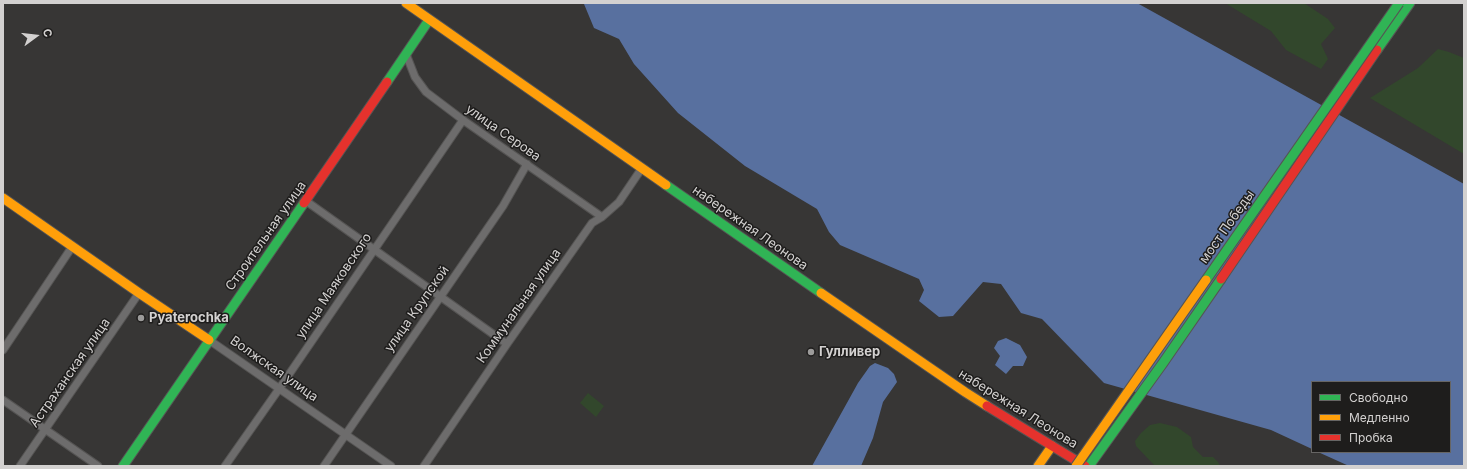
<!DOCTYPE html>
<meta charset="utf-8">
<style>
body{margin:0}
#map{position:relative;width:1467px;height:469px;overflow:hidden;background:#373635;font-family:Inter,sans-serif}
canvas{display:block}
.frame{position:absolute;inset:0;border:4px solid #d3d1d0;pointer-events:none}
.legend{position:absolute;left:1311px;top:381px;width:140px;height:72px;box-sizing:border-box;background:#1e1d1c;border:1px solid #666564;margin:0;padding:5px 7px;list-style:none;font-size:12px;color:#d3d1d0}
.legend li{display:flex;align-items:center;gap:8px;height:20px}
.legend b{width:20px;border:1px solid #666564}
.north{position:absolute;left:16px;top:16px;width:40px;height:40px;-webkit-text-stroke:3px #1e1d1c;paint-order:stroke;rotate:75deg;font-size:11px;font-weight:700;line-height:16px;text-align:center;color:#d3d1d0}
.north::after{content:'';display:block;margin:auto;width:14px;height:18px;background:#d3d1d0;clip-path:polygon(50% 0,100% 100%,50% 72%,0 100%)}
</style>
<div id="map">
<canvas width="1467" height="469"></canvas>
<div class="frame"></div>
<ul class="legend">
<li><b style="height:5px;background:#30b455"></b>Свободно</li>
<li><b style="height:5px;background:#ff9f0a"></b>Медленно</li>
<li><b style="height:5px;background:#e5322d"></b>Пробка</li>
</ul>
<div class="north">С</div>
</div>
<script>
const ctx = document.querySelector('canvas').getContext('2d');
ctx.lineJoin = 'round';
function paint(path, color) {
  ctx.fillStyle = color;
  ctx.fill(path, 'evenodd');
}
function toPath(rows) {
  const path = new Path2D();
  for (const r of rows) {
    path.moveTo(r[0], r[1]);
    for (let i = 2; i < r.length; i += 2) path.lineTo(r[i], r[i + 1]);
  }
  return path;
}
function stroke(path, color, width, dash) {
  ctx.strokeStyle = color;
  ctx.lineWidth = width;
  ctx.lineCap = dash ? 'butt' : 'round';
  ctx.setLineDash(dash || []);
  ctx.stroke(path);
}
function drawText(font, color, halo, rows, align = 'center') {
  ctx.font = font + ' Inter,sans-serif';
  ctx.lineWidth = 3;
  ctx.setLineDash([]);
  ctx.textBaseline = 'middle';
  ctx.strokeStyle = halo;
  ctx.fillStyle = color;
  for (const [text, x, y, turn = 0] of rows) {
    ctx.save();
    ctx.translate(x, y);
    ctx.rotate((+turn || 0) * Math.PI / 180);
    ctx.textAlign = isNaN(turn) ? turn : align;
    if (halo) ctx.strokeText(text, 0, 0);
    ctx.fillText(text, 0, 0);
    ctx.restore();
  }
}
const green = toPath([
 [1225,3,1304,3,1328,19,1335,28,1321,44,1328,59,1321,69,1286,50,1271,31],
 [1438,49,1449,52,1464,58,1464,154,1370,98,1418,68],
 [588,393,604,406,596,417,580,403],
 [1160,423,1177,427,1191,437,1193,447,1203,457,1213,457,1218,462,1220,466,1155,466,1136,446,1135,441,1141,433,1150,425]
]);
const water = toPath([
 [582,3,1137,3,1464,184,1464,466,1349,466,1318,452,1450,452,1450,382,1312,382,1312,449,1271,430,1104,383,1042,319,1021,313,1001,284,983,282,953,316,939,317,919,301,924,290,919,279,840,245,829,232,817,209,745,166,678,113,634,64,619,39,594,28,584,4],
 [1006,338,1020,345,1027,357,1023,366,1013,366,1006,374,995,365,1000,356,994,348,998,341],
 [875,363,888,368,894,374,897,382,883,402,873,438,861,466,812,466,858,383,870,366]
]);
const street = toPath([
 [406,54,415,77,426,92,463,120,602,217],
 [306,201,507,344],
 [209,340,391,466],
 [3,350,72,247],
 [3,400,98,466],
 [20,466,139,293],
 [225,466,279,389,463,120],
 [324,466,503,206,527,164],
 [424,466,507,344,592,223,602,217,619,202,642,168]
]);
const fast = toPath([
 [1377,50,1410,3],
 [387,82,429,20],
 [666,185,821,293],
 [123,466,304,203],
 [1089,466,1163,363,1221,279]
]);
const slow = toPath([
 [406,3,666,185],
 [3,198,139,293,209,340],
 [821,293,965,392,987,406],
 [1038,466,1052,446]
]);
const jam = toPath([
 [304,203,387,82],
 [1221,279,1377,50],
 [987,406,1085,466]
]);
const fastBridge = toPath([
 [1206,280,1399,3]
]);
const slowBridge = toPath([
 [1076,466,1206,280]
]);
const markers = [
 [141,318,4,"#9c9b9a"],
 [811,352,4,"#9c9b9a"]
];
const streetNames = [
 ["улица Серова",503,133,35],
 ["мост Победы",1227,227,-55],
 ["набережная Леонова",750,228,35],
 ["Строительная улица",266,236,-55],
 ["улица Маяковского",334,286,-56],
 ["Коммунальная улица",519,306,-55],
 ["улица Крупской",417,309,-55],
 ["Волжская улица",274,369,35],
 ["Астраханская улица",70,373,-55],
 ["набережная Леонова",1018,409,32]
];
const poiNames = [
 ["Pyaterochka",149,318],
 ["Гулливер",819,352]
];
paint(green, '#32472c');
paint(water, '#58709f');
stroke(street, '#555453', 9);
stroke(fast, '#555453', 11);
stroke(slow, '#555453', 11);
stroke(jam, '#555453', 11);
stroke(street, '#6d6c6c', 7);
stroke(fast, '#30b455', 9);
stroke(slow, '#ff9f0a', 9);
stroke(jam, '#e5322d', 9);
stroke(fastBridge, '#555453', 11, []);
stroke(slowBridge, '#555453', 11, []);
stroke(fastBridge, '#30b455', 9);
stroke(slowBridge, '#ff9f0a', 9);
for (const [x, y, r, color] of markers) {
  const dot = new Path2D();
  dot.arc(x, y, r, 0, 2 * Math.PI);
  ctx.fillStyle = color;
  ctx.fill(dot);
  stroke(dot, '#1e1d1c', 1.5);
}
drawText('13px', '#d3d1d0', '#1e1d1c', streetNames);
drawText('bold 13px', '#d3d1d0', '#1e1d1c', poiNames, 'left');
</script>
